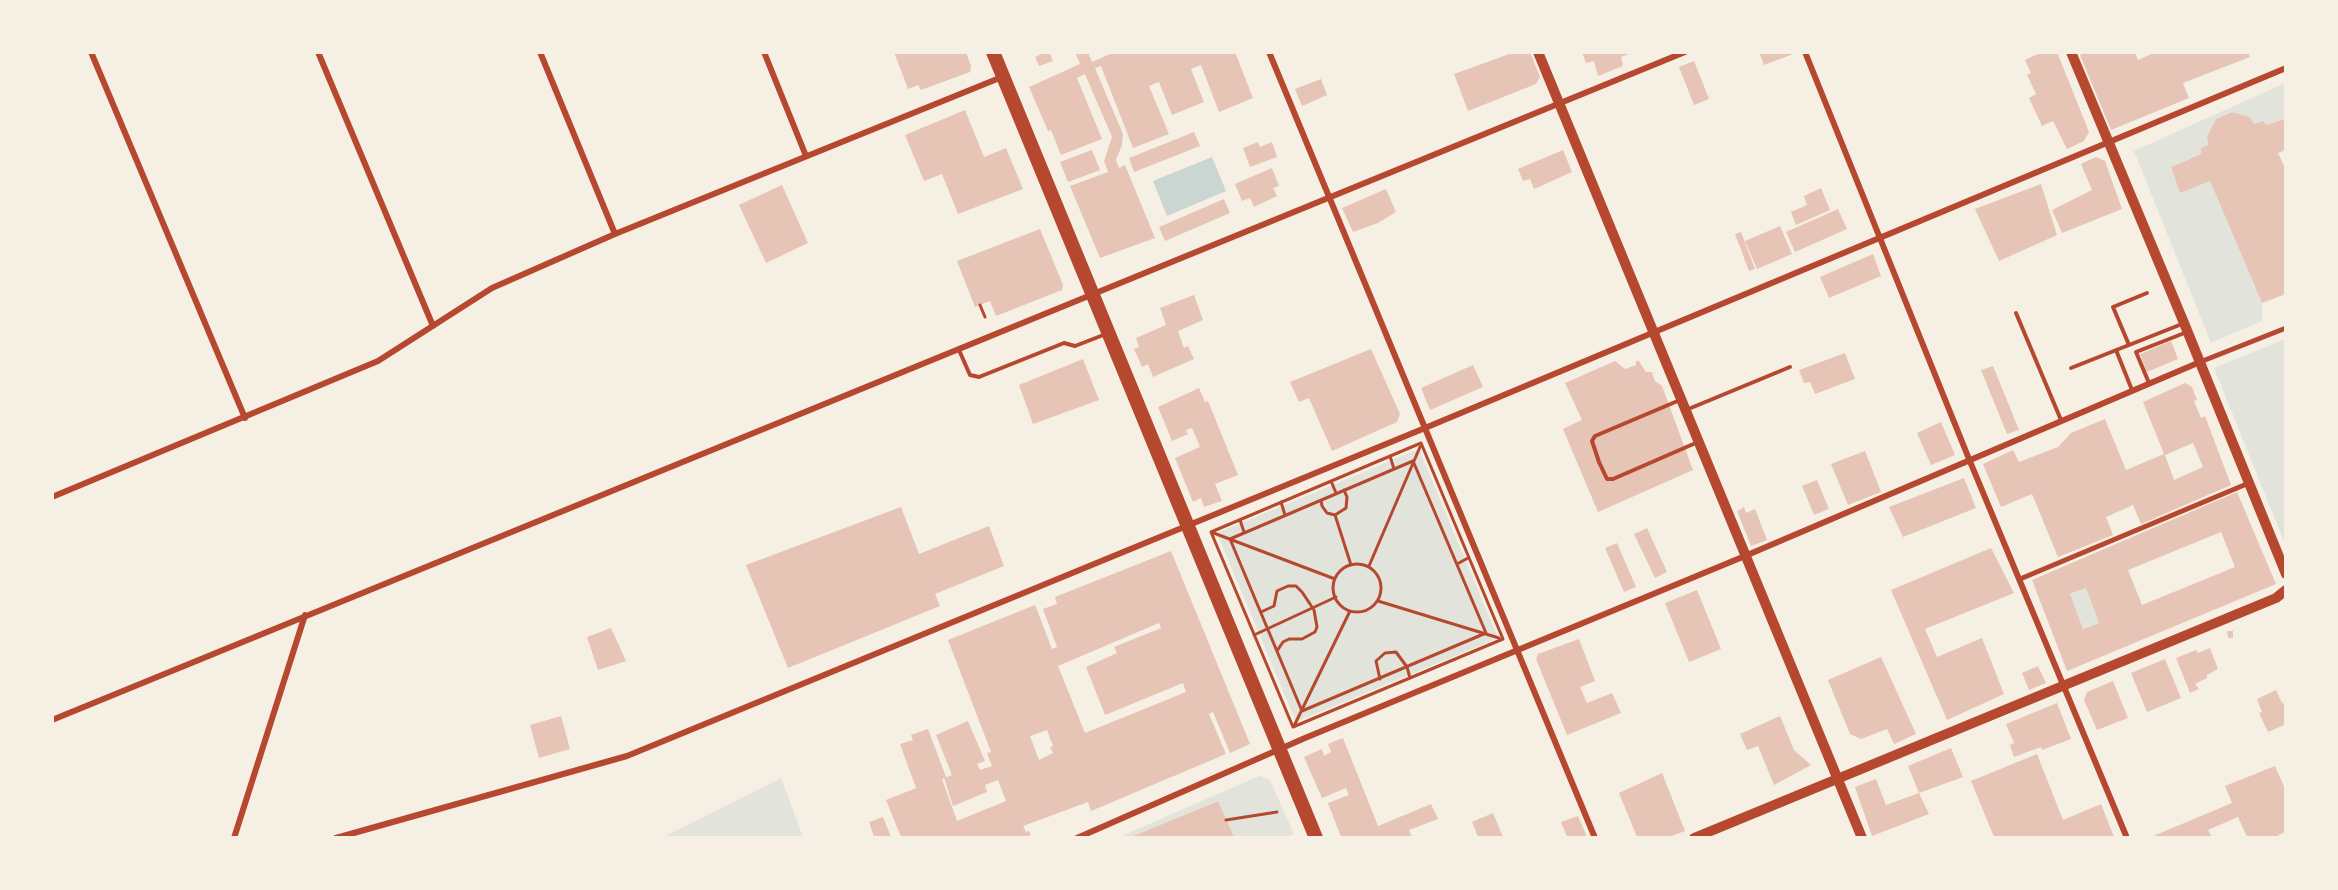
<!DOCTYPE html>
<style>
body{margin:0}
#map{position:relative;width:2338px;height:890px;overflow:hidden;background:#f6efe4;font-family:"Roboto Condensed",sans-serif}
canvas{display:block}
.frame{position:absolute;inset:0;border:54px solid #f6efe4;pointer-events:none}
</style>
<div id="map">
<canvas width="2338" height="890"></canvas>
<div class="frame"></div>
</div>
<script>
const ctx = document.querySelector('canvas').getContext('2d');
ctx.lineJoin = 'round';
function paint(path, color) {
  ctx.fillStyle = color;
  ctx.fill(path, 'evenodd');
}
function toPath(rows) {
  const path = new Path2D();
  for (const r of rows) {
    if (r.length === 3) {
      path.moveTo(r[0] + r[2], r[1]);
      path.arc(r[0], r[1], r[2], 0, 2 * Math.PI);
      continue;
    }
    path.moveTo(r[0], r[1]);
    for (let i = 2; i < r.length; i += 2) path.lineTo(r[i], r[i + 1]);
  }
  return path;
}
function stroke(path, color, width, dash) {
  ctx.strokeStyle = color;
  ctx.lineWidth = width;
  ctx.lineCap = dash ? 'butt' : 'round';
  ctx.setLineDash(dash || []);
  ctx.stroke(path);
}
const green = toPath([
 [2285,83,2285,118,2267,125,2263,121,2254,124,2250,117,2233,112,2216,119,2207,137,2208,145,2201,148,2201,154,2171,167,2180,192,2210,181,2262,303,2262,321,2211,343,2134,151],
 [2285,339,2285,544,2214,368],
 [1419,449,1498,638,1296,722,1217,533],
 [2086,588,2099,623,2083,629,2070,595],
 [1259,776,1270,780,1294,834,1287,837,1233,837,1217,801,1131,837,1117,838],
 [781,778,803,837,663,837]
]);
const water = toPath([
 [1212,157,1226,191,1167,216,1153,181]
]);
const building = toPath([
 [894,52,966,52,971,66,970,72,921,90,918,85,908,89],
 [1045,52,1049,52,1053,61,1039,66,1035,57],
 [1075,52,1088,52,1092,62,1115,52,1235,52,1253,98,1219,112,1201,65,1191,69,1204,102,1172,115,1159,82,1149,86,1169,134,1133,148,1101,66,1095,68,1123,134,1122,145,1116,160,1119,168,1125,165,1155,238,1100,258,1070,186,1108,172,1104,161,1112,137,1085,74,1077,78,1102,139,1061,155,1051,130,1048,131,1029,87,1080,64],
 [1515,52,1530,52,1540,77,1536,84,1468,111,1454,74],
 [1582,52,1632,52,1632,53,1621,57,1623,66,1598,76,1594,61,1586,63],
 [1759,52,1796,52,1796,53,1764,65],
 [2042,52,2057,52,2089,132,2084,141,2067,149,2053,121,2042,126,2029,98,2036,94,2027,75,2031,73,2025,60],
 [2087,52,2135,52,2138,60,2156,52,2248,52,2250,57,2183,83,2189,98,2111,130,2080,55],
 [1694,61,1709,99,1694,105,1679,67],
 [1321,79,1327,95,1302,106,1295,89],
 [965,110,984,157,1006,148,1023,189,958,214,942,174,924,181,905,135],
 [2232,112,2250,117,2254,124,2263,121,2267,125,2286,118,2286,150,2278,153,2286,170,2286,294,2262,303,2210,181,2180,193,2171,167,2201,154,2201,148,2208,145,2207,137,2216,119],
 [1194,132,1200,146,1134,172,1129,158],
 [1258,142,1260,147,1272,142,1277,157,1250,167,1243,148],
 [1092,150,1100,170,1068,182,1060,162],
 [1563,150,1572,172,1534,189,1530,179,1523,181,1518,169],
 [2096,157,2105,161,2122,209,2062,233,2052,210,2092,190,2081,164],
 [1272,168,1279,186,1273,188,1277,196,1254,207,1250,198,1242,201,1235,184],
 [2041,184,2057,235,1999,261,1975,209],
 [782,185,808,243,766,263,739,205],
 [1821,188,1830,210,1796,225,1791,212,1807,205,1804,196],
 [1386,189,1396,212,1378,223,1353,232,1342,208],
 [1224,199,1230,213,1165,241,1159,227],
 [1838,209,1847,229,1795,252,1786,232],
 [1780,226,1792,254,1757,269,1745,241],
 [1040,229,1063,285,1062,290,996,316,990,301,975,307,957,261],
 [1741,232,1755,269,1749,271,1735,234],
 [1873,254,1881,276,1829,298,1820,277],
 [1194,295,1203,320,1178,331,1184,348,1188,346,1194,359,1153,377,1148,364,1142,367,1134,349,1139,347,1136,338,1166,325,1160,308],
 [2171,341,2178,359,2147,372,2140,354],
 [1371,349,1400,414,1397,422,1332,451,1309,398,1299,402,1290,382],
 [1845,353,1855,379,1815,394,1810,382,1804,383,1799,370],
 [1083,359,1099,400,1033,424,1019,385],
 [1615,361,1625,369,1636,365,1636,361,1639,361,1646,372,1652,372,1655,381,1662,386,1693,470,1598,512,1563,429,1582,420,1565,383],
 [1473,365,1483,387,1430,410,1421,388],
 [1993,366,2019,430,2007,434,1981,370],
 [2185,383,2192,387,2197,400,2194,401,2201,418,2205,416,2231,485,2141,524,2133,505,2106,517,2113,535,2058,557,2032,494,2001,507,1983,464,2013,450,2019,462,2058,447,2071,433,2105,419,2126,470,2164,454,2143,402],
 [2193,443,2203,467,2174,480,2165,455],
 [1199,388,1205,402,1208,401,1238,475,1215,484,1222,501,1204,507,1201,498,1193,502,1175,458,1200,447,1192,428,1186,430,1188,434,1172,441,1158,407],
 [1941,422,1955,455,1931,465,1917,433],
 [1865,451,1881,492,1848,505,1831,464],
 [1964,478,1976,508,1903,537,1889,507],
 [1817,480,1829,509,1814,515,1802,486],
 [2237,492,2276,584,2067,671,2032,580],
 [2221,532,2235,567,2142,605,2128,570],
 [2086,588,2099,623,2083,629,2070,594],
 [901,507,919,554,989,526,1004,566,935,594,940,606,788,668,746,565],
 [1744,507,1746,513,1755,509,1767,540,1751,546,1737,511],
 [1647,528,1667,572,1655,578,1634,534],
 [1617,543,1636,587,1624,592,1605,548],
 [1991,548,2014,593,1925,629,1937,657,1982,638,2004,694,1947,720,1891,590],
 [1171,551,1250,744,1230,753,1213,712,1209,714,1226,754,1091,811,1088,802,1023,826,1026,832,1029,831,1031,835,1024,837,901,837,886,800,916,788,900,744,913,740,911,735,928,729,946,777,942,779,957,821,1006,801,998,780,985,785,987,792,953,806,944,778,952,775,936,735,968,721,985,761,977,764,980,770,992,766,987,753,991,752,948,640,1035,605,1052,649,1057,647,1043,609,1057,604,1055,597],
 [1159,623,1161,628,1114,647,1117,653,1086,667,1105,715,1183,683,1186,692,1085,733,1058,666],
 [1047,730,1053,746,1050,747,1053,753,1039,760,1030,736],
 [1697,590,1721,649,1689,662,1665,603],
 [611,628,626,661,598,670,587,637],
 [2227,631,2233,631,2233,638,2228,638],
 [1579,639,1595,681,1580,687,1587,703,1612,693,1621,713,1567,735,1536,659,1538,654],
 [2210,648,2218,669,2207,675,2207,678,2195,684,2199,689,2190,693,2176,658,2196,650,2198,653],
 [1881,657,1916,734,1894,744,1887,729,1861,739,1850,734,1828,680],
 [2165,659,2181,698,2147,712,2131,673],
 [2038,666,2046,683,2029,690,2022,673],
 [2113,681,2128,718,2097,730,2084,700,2087,692],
 [2276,690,2282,703,2286,704,2286,724,2268,732,2259,713,2262,712,2257,699],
 [2057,703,2071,739,2042,750,2041,747,2014,757,2010,745,2014,743,2006,724],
 [561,716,570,749,539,758,530,725],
 [1780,716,1794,750,1811,765,1774,785,1758,746,1747,750,1740,734],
 [1343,738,1378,826,1431,804,1438,819,1409,830,1412,837,1341,837,1328,803,1349,795,1346,788,1322,798,1304,757,1322,749,1324,756,1331,752,1328,744],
 [1951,748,1963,777,1919,793,1908,766],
 [2037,754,2063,820,2101,804,2114,837,1994,837,1971,781],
 [2275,766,2286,791,2286,832,2278,835,2279,837,2247,837,2238,817,2208,830,2212,837,2151,837,2232,803,2225,786],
 [1662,773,1685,831,1669,837,1637,837,1619,793],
 [1876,779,1886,805,1919,793,1929,814,1872,836,1855,787],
 [1218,801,1234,837,1131,837],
 [1493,813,1503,837,1478,837,1472,822],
 [1578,816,1587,837,1567,837,1561,822],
 [883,817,891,837,874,837,869,822]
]);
const path = toPath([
 [980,305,985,317],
 [1421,443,1503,639,1293,727,1211,532,1421,443],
 [1390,456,1394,469],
 [1413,461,1486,633,1302,711,1230,539,1413,461],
 [1331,481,1336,493],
 [1321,500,1322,506,1327,513,1335,515,1346,508,1347,497,1344,490],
 [1281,502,1285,515],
 [1335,515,1351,565],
 [1240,520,1244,532],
 [1211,532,1335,579],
 [1457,564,1468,558],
 [1357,588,24],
 [1369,566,1420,447],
 [1378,601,1499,638],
 [1261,612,1274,606,1277,591,1288,586,1296,586,1302,592,1314,610,1317,627,1315,632,1302,639,1289,639,1283,642,1277,651],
 [1254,635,1336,597],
 [1380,679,1376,661,1385,653,1396,652,1407,667,1410,678],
 [1294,726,1350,611],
 [1226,820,1277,812]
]);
const service = toPath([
 [2016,313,2061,420],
 [2129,345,2113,307,2147,293],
 [959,350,970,375,979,377,1064,343,1075,346,1106,334],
 [2116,350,2132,390],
 [2071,368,2182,324],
 [2149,383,2136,352,2187,332],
 [1680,400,1595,436,1592,441,1599,462,1607,479,1613,479,1698,442],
 [1686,410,1790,367]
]);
const pedestrian = toPath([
 [2200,362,2286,328],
 [2020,579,2249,483]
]);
const minor = toPath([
 [91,52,245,418],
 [318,52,433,326],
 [540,52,615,234],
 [764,52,806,156],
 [1269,52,1595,838],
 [1805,52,1969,459,2127,838],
 [52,497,378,361,492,288,615,234,1002,77],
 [52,720,1685,52],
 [234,838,305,615],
 [336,838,627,756,1425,428,2286,68],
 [1077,838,1305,738,1745,556,2200,362]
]);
const tertiary = toPath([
 [1538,52,1862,838],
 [2071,52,2184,323,2286,574],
 [1694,838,2276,598,2286,590]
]);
const primary = toPath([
 [993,52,1316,838]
]);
paint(green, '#e2e4dc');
paint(water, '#c9d6d2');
paint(building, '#e6c5b7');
stroke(path, '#b5482f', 3);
stroke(service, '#b5482f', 4);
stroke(pedestrian, '#b5482f', 5);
stroke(minor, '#b5482f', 6);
stroke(tertiary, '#b5482f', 10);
stroke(primary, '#b5482f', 14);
</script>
